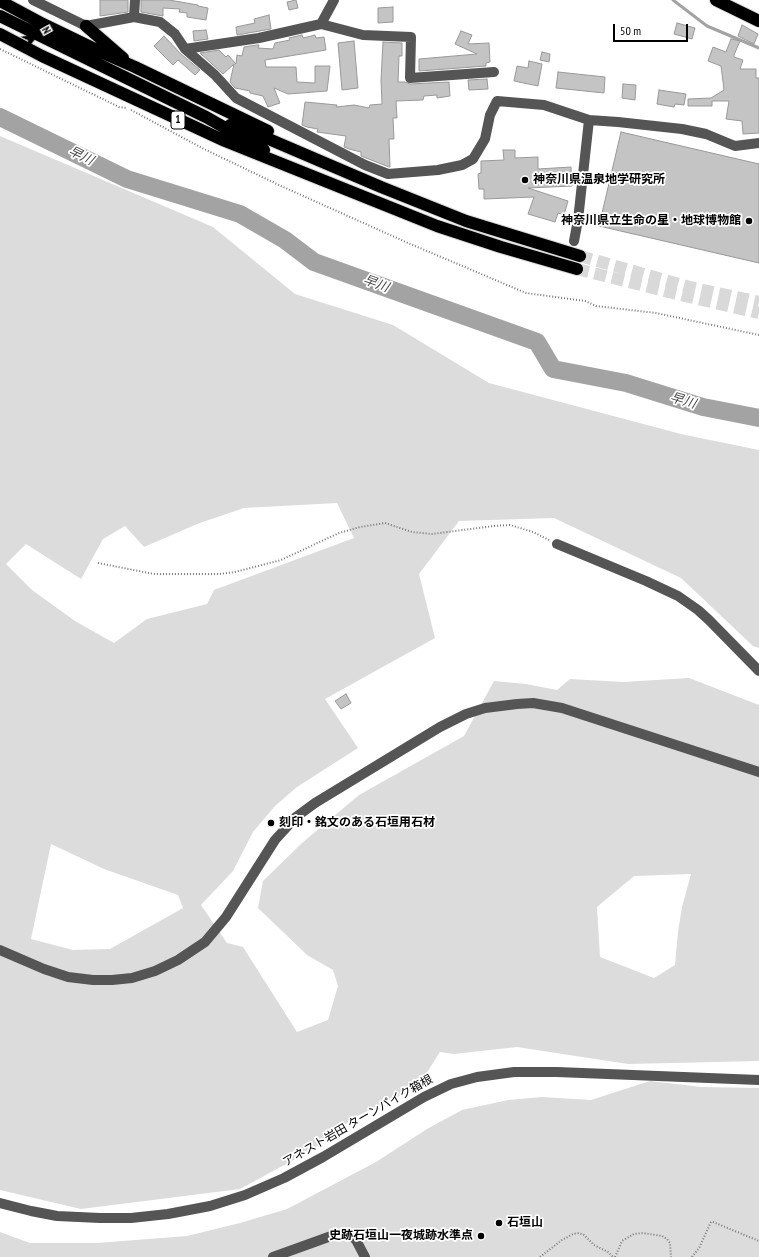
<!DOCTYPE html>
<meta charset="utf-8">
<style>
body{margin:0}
#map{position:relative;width:759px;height:1257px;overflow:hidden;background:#fff;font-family:"PT Sans Narrow",sans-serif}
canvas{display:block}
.north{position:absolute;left:16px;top:16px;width:40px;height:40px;-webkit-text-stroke:3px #fff;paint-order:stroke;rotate:61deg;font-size:11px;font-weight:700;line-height:16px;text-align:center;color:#000}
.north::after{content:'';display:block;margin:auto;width:14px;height:18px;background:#000;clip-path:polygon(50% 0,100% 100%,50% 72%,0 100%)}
.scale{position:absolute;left:613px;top:24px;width:75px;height:18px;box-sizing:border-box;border:2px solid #000;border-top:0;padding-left:5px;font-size:12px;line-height:14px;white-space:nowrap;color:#000;-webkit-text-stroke:3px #fff;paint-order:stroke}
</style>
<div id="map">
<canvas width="759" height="1257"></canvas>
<div class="north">N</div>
<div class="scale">50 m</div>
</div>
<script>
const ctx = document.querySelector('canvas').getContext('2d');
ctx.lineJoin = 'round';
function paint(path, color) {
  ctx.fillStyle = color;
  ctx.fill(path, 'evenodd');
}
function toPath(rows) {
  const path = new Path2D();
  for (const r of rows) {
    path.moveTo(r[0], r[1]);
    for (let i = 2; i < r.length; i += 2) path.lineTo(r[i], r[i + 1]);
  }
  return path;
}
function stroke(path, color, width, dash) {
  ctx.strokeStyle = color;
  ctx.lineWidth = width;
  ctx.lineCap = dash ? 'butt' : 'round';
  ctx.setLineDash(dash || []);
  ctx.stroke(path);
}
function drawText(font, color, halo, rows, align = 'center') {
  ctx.font = font + ' "PT Sans Narrow","Noto Sans JP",sans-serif';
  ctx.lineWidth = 3.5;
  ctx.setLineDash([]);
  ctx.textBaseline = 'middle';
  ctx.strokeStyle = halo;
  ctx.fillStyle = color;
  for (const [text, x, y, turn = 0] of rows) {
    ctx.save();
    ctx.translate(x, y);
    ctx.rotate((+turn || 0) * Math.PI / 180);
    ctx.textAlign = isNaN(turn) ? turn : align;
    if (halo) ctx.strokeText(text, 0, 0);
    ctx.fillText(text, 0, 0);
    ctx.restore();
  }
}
const green = toPath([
 [0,136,213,227,295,294,393,325,489,383,681,434,759,450,759,648,753,646,681,578,554,518,459,521,419,574,435,638,325,699,358,748,297,787,275,806,253,832,233,871,201,905,227,943,243,947,297,1032,328,1020,338,986,333,970,307,955,258,908,263,881,302,843,359,795,464,736,494,681,526,684,557,690,570,679,623,682,689,678,759,705,759,1061,628,1064,517,1047,454,1054,440,1052,417,1088,355,1117,312,1150,240,1189,81,1209,0,1190],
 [337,503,354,538,214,590,207,604,147,619,114,643,75,621,32,590,6,564,26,544,81,579,103,539,125,526,144,547,197,524,244,508],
 [51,844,104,869,178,895,183,908,110,949,73,950,31,939],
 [691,874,682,907,678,932,675,965,654,978,600,957,597,907,634,876],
 [650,1081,702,1087,759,1088,759,1257,0,1257,0,1232,30,1243,97,1243,187,1236,240,1223,287,1209,376,1162,427,1129,462,1110,508,1100,542,1097,591,1100]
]);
const stream = toPath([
 [673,0,707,26,759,48]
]);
const river = toPath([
 [0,117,127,179,240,214,285,240,314,262,537,342,553,369,626,383,703,407,759,418]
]);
const building = toPath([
 [100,0,128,0,128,12,100,16,100,0],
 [141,0,169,0,198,5,198,6,208,8,206,20,187,17,187,13,179,12,180,9,163,8,163,16,141,12,141,0],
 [296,0,298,8,289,10,287,2,296,0],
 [393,7,393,22,378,23,378,8,393,7],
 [269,15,271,29,237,35,236,27,255,23,254,19,269,15],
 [677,23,695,28,692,39,674,34,677,23],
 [742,25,758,34,754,44,738,36,742,25],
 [206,30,208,39,194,41,193,31,206,30],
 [461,31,472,35,468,44,489,43,490,62,486,63,486,66,419,71,419,59,477,54,455,44,461,31],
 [302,35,303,38,315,35,316,38,324,37,326,50,265,60,266,67,296,67,297,82,315,83,315,66,330,66,327,91,288,94,274,88,280,103,268,107,263,96,250,93,250,91,235,88,230,82,234,64,223,74,200,53,219,50,226,57,228,55,236,64,237,55,242,56,244,47,257,45,259,45,258,48,273,49,275,43,290,40,289,38,302,35],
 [164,36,181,54,200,70,195,75,178,60,173,65,154,46,164,36],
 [731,39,740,41,734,55,734,57,743,60,740,69,756,69,756,78,759,78,759,133,743,134,742,121,726,119,729,101,712,101,712,106,688,106,688,99,711,98,724,90,721,66,708,61,713,47,726,52,731,39],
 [354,41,358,88,342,90,338,43,354,41],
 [383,42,402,43,402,56,399,56,398,82,405,82,410,84,449,82,450,96,437,98,437,95,424,96,423,100,396,101,397,118,393,118,394,139,389,139,390,167,389,167,361,156,361,152,349,149,344,147,346,136,317,132,318,129,307,127,302,125,305,102,337,105,336,107,354,105,369,108,370,105,382,104,381,80,383,42],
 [542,52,550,54,549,62,540,60,542,52],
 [529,61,542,64,538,86,514,81,517,66,528,68,529,61],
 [558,72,605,77,604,93,556,88,558,72],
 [487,79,488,89,469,90,468,80,487,79],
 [623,84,636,85,635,100,622,98,623,84],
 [659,90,686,94,684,105,675,104,674,107,657,104,659,90],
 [621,132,759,164,759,263,599,226,621,132],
 [503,150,515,150,515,158,538,157,538,169,571,167,572,186,528,188,568,201,564,215,558,213,555,222,528,214,534,197,484,199,484,189,479,189,478,174,481,173,481,161,504,160,503,150],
 [346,694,351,703,341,709,335,701,346,694]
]);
const highwayTunnel = toPath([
 [580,256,690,287,759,302],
 [577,269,689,297,759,313]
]);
const path = toPath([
 [0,49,119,107,127,108],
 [131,110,204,149,281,186,408,243,526,293,585,301,596,306,656,313,759,335],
 [98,563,154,574,219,574,235,572,281,560,339,533,360,527,385,523,412,532,432,534,494,526,510,525,533,532,549,540],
 [540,1257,562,1240,573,1234,579,1233,584,1235,594,1245,608,1252,613,1257],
 [615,1257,622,1241,634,1234,643,1233,662,1236,667,1239,670,1243,671,1257],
 [692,1257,699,1248,711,1222,713,1222,759,1241]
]);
const minor = toPath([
 [33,0,86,26,134,17,160,22,175,34,185,49,215,75,236,98,365,165,388,174,438,170,462,165,473,159,485,139,490,115,497,101,544,105,589,120,618,122,682,129,706,134,735,146,759,143],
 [134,17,135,0],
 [321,24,334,0],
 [185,49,259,38,321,24,363,35,411,37,410,78,494,72],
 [574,241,578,220,589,120],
 [557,544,646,581,678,596,698,610,709,620,759,671],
 [0,950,44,969,68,977,93,980,112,980,132,978,155,971,178,960,205,942,226,917,275,840,296,817,315,803,440,727,466,714,485,708,517,704,533,703,562,708,759,772],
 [0,1203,31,1211,57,1216,100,1218,131,1218,168,1214,210,1206,245,1195,284,1178,323,1157,424,1097,451,1084,477,1077,514,1072,557,1072,759,1080],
 [273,1257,334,1235,348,1233,356,1240,365,1257]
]);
const highway = toPath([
 [716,0,759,21],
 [0,1,43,24,103,53,135,67,268,131],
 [0,16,206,117,264,150],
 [86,26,123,58],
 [0,34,42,56,225,141,437,226,501,247,577,269],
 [230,125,257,134,381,187,466,221,580,256]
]);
const markers = [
 [525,180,4,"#000"],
 [749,221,4,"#000"],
 [271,823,4,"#000"],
 [499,1223,4,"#000"],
 [481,1236,4,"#000"]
];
const shields = [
 [178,120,14]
];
const shieldNames = [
 ["1",178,120]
];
const poiNames = [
 ["神奈川県温泉地学研究所",533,180],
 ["神奈川県立生命の星・地球博物館",741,221,"right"],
 ["刻印・銘文のある石垣用石材",279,823],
 ["石垣山",507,1223],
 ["史跡石垣山一夜城跡水準点",473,1236,"right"]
];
const streetNames = [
 ["アネスト岩田 ターンパイク箱根",358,1121,-30]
];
const waterNames = [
 ["早川",81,156,26],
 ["早川",376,284,20],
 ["早川",683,401,17]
];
paint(green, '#dcdcdc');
stroke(stream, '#a3a3a3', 3);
stroke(river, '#a3a3a3', 18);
paint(building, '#c4c4c4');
stroke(building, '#999', 1);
stroke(highwayTunnel, '#d9d9d9', 12, [12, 6]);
stroke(highway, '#dbdbdb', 14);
stroke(path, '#777', 2, [1, 2]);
stroke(minor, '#555', 10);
stroke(highway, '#000', 12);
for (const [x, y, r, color] of markers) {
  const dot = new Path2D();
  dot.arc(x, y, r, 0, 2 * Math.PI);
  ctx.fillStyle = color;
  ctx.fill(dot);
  stroke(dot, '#fff', 1.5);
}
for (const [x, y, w] of shields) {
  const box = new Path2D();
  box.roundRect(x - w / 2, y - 9, w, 18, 3);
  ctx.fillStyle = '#fff';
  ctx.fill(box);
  stroke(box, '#000', 1);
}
drawText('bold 11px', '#000', null, shieldNames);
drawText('bold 12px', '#000', '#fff', poiNames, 'left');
drawText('12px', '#000', '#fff', streetNames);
drawText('italic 13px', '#444', '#fff', waterNames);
</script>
